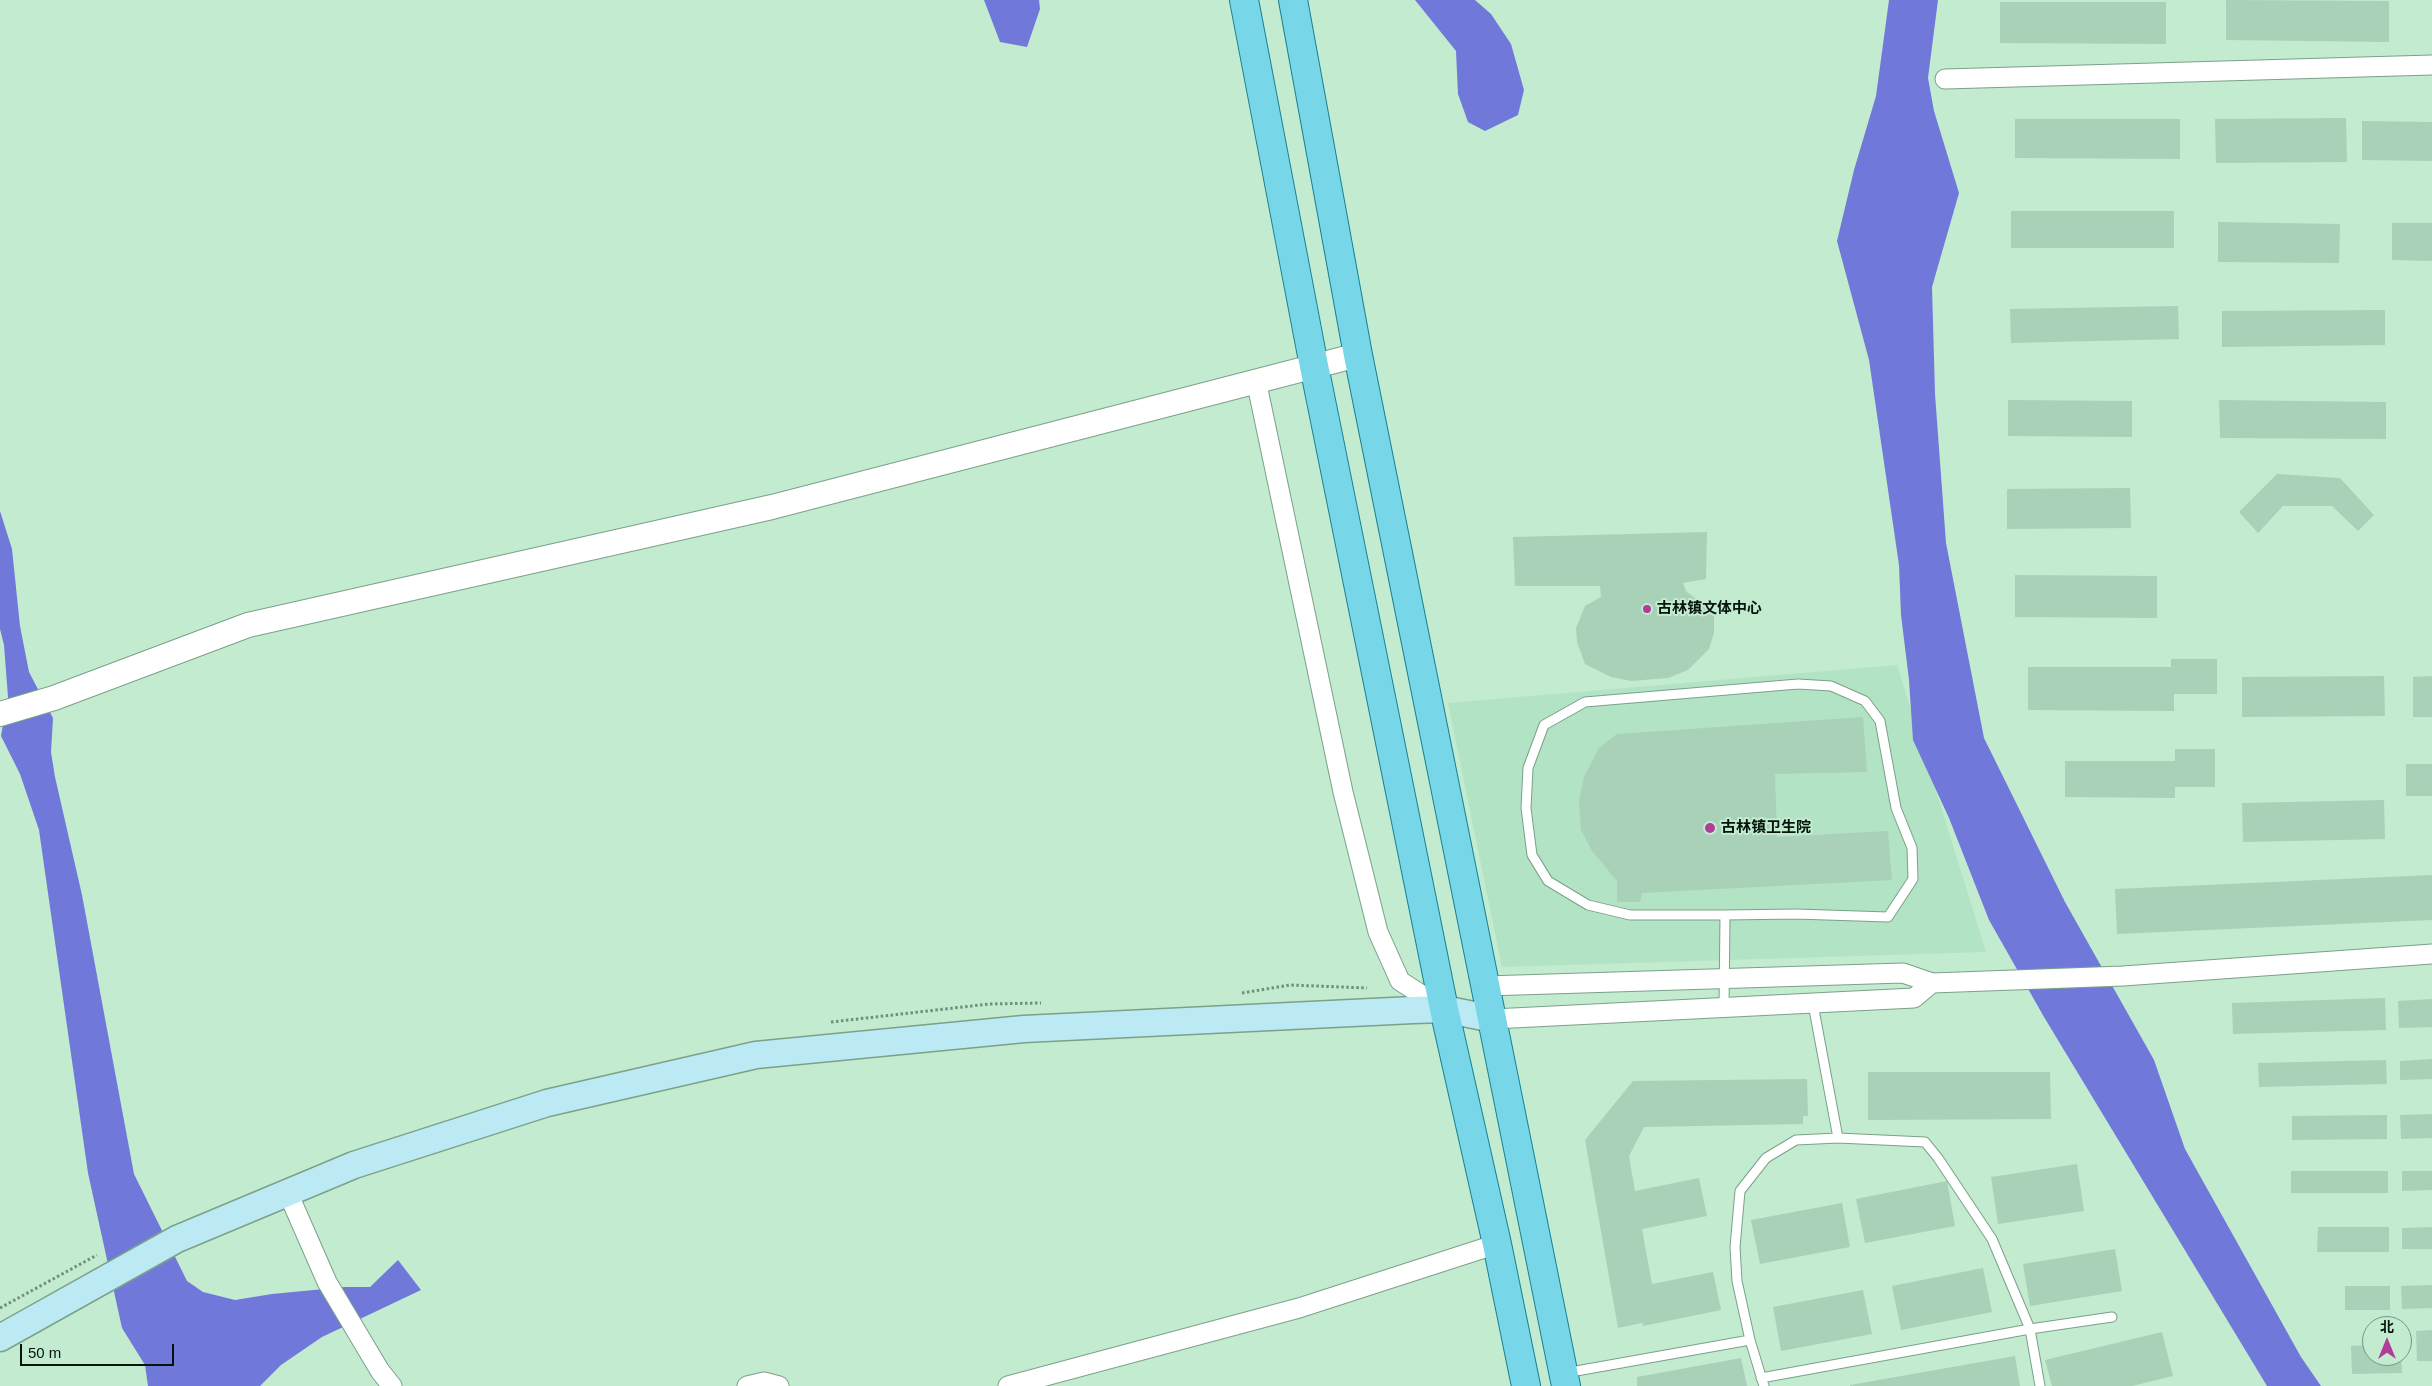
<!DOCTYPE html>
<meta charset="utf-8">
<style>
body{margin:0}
#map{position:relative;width:2432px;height:1386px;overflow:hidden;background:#c2ebd0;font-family:Arial,"Noto Sans SC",sans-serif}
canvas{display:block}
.north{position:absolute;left:2362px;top:1316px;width:50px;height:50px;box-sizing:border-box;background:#c2ebd0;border:1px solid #779582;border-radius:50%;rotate:0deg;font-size:14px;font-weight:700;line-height:20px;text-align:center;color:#06150c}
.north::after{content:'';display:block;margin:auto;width:18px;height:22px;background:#b03e99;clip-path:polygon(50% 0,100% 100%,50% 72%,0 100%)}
.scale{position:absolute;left:20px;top:1344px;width:154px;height:22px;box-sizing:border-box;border:2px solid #06150c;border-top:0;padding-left:6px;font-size:15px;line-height:18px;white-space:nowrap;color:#06150c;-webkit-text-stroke:4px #c2ebd0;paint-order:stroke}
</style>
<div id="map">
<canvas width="2432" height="1386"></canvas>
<div class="north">北</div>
<div class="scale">50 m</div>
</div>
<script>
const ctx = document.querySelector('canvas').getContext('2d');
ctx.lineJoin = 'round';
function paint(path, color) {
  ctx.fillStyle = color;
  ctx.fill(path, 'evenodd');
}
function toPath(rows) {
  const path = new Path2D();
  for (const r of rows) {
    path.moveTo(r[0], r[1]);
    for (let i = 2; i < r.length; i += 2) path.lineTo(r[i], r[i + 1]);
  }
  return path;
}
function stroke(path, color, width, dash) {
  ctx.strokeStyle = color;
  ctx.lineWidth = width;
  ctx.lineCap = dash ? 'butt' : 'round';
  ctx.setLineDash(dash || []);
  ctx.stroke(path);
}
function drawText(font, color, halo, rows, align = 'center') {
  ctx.font = font + ' Arial,"Noto Sans SC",sans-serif';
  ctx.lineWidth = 4;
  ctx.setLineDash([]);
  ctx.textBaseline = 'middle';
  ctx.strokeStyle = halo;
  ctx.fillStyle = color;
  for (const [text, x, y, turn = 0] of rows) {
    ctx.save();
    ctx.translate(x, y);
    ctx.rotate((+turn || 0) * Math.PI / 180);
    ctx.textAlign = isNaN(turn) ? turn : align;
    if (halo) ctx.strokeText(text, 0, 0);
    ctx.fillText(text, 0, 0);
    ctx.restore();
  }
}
const built = toPath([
 [1897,665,1986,952,1502,967,1448,703]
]);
const water = toPath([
 [984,0,1039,0,1040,9,1027,47,1000,42],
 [1415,0,1475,0,1491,14,1511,44,1524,90,1518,115,1485,131,1468,122,1458,94,1456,51],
 [1889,0,1938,0,1928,78,1934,111,1959,193,1932,287,1935,394,1946,543,1984,738,2065,902,2154,1060,2185,1149,2301,1357,2321,1386,2267,1386,2044,1017,1989,920,1949,818,1913,740,1909,680,1901,615,1899,565,1869,360,1837,241,1854,170,1876,96],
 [0,511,12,549,20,626,29,672,53,718,51,752,55,777,82,895,134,1174,187,1281,203,1292,235,1300,272,1294,345,1287,370,1287,398,1260,421,1290,322,1337,281,1365,260,1386,148,1386,145,1365,122,1328,88,1173,39,830,20,774,1,736,8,697,4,645,0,629]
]);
const building = toPath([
 [2226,0,2389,1,2389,42,2226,40],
 [2000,2,2166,2,2166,44,2000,43],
 [2346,118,2347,162,2216,163,2215,119],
 [2015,119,2180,119,2180,159,2015,158],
 [2362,121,2432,122,2432,161,2362,160],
 [2011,211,2174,211,2174,248,2011,248],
 [2218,222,2340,224,2339,263,2218,262],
 [2392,223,2432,223,2432,261,2392,260],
 [2178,306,2179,339,2011,343,2010,309],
 [2385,310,2385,345,2222,347,2222,311],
 [2008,400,2132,401,2132,437,2008,436],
 [2219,400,2386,402,2386,439,2220,438],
 [2277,474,2340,478,2374,515,2358,531,2332,506,2283,506,2258,533,2239,512],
 [2130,488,2131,528,2007,529,2007,489],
 [1707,532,1706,579,1683,583,1686,591,1714,613,1714,633,1709,649,1688,670,1668,678,1631,681,1611,677,1585,664,1577,642,1576,628,1585,606,1601,597,1600,586,1515,586,1513,537],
 [2015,575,2157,576,2157,618,2015,617],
 [2171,659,2217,659,2217,694,2174,694,2174,711,2028,710,2028,667,2171,667],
 [2384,676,2385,716,2242,717,2242,677],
 [2432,676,2432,717,2413,717,2413,677],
 [1863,717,1867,772,1775,774,1777,837,1888,831,1892,880,1642,893,1640,902,1617,902,1617,881,1592,851,1581,830,1579,800,1584,777,1599,748,1617,734],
 [2175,749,2215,749,2215,787,2175,787,2175,798,2065,797,2065,761,2175,761],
 [2406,764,2432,764,2432,796,2406,796],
 [2384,800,2385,839,2243,842,2242,803],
 [2432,875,2432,920,2117,934,2115,889],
 [2385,998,2386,1030,2233,1034,2232,1003],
 [2432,999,2432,1027,2399,1028,2398,1001],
 [2432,1059,2432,1079,2400,1080,2400,1061],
 [2386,1060,2387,1084,2259,1087,2258,1063],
 [1868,1072,2050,1072,2051,1119,1868,1120],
 [1807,1079,1808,1116,1803,1116,1803,1124,1644,1127,1629,1156,1635,1191,1699,1178,1707,1216,1642,1229,1652,1284,1713,1272,1721,1310,1643,1326,1642,1323,1618,1328,1585,1140,1633,1081],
 [2432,1114,2432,1138,2401,1139,2400,1115],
 [2387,1115,2387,1139,2292,1140,2292,1116],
 [2077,1164,2084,1211,1998,1224,1991,1177],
 [2291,1171,2388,1171,2388,1193,2291,1193],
 [2402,1171,2432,1171,2432,1190,2402,1191],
 [1947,1181,1955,1226,1865,1243,1856,1199],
 [1842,1203,1850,1247,1760,1264,1751,1220],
 [2318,1227,2389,1227,2389,1252,2317,1252],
 [2432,1227,2432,1249,2402,1249,2402,1228],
 [2115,1249,2122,1291,2030,1306,2023,1264],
 [1983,1268,1992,1312,1901,1330,1892,1286],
 [2432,1285,2432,1308,2402,1309,2401,1286],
 [2345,1286,2390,1286,2390,1310,2345,1310],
 [1863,1290,1872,1334,1781,1351,1773,1307],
 [2432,1330,2432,1361,2417,1361,2416,1331],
 [2162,1332,2173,1376,2132,1386,2052,1386,2045,1360],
 [2372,1345,2372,1356,2401,1356,2402,1373,2352,1374,2351,1346],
 [2015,1356,2020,1386,1850,1386,1850,1385],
 [1741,1358,1747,1386,1637,1386,1637,1377]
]);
const path = toPath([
 [1242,993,1290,985,1367,988],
 [831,1022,989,1004,1041,1003],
 [0,1308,97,1255]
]);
const service = toPath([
 [1813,1004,1838,1138,1925,1142,1938,1158,1992,1239,2030,1329,2040,1386],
 [1724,1007,1725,915,1796,914,1888,917,1913,879,1912,848,1896,808,1880,721,1865,701,1831,686,1798,684,1585,702,1544,725,1528,768,1526,808,1532,855,1548,881,1588,905,1630,915,1725,915],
 [1565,1373,1750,1340],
 [1761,1378,2030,1329,2112,1317],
 [1764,1386,1750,1340,1737,1281,1735,1247,1740,1191,1766,1158,1796,1140,1838,1138]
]);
const minor = toPath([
 [1945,79,2432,65],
 [1256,380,1343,792,1378,932,1400,981,1444,1009],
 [1486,986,1903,973,1932,983],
 [1493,1019,1914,998,1932,983,2123,976,2432,954],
 [288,1193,327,1282,380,1371,392,1386],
 [747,1386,764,1382,779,1386],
 [1008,1386,1299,1308,1497,1244]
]);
const tertiary = toPath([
 [0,714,54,698,248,625,772,507,1358,355]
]);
const secondary = toPath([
 [0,1338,177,1239,354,1165,547,1103,756,1055,1024,1029,1413,1010,1444,1009,1493,1019]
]);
const primary = toPath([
 [1244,0,1314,366,1444,1009,1497,1244,1526,1386],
 [1293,0,1358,355,1566,1386]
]);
const markers = [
 [1647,609,5,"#b03e99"],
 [1710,828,6,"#b03e99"]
];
const poiNames = [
 ["古林镇文体中心",1657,609],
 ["古林镇卫生院",1721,828]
];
paint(built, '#b2e3c4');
paint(water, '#7079da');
paint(building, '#a9d1b7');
stroke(service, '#7ba189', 11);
stroke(minor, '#7ba189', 21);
stroke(tertiary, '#7ba189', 26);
stroke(secondary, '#7ba189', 29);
stroke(primary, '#168092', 30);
stroke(path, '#718f7b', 3, [2.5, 2.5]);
stroke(service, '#fff', 9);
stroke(minor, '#fff', 19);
stroke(tertiary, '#fff', 24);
stroke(secondary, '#bceaf4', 26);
stroke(primary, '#78d6e9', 28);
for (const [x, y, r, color] of markers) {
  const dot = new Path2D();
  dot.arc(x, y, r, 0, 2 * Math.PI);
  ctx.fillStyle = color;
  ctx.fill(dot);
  stroke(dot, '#c2ebd0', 2);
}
drawText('bold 15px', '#06150c', '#c2ebd0', poiNames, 'left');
</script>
